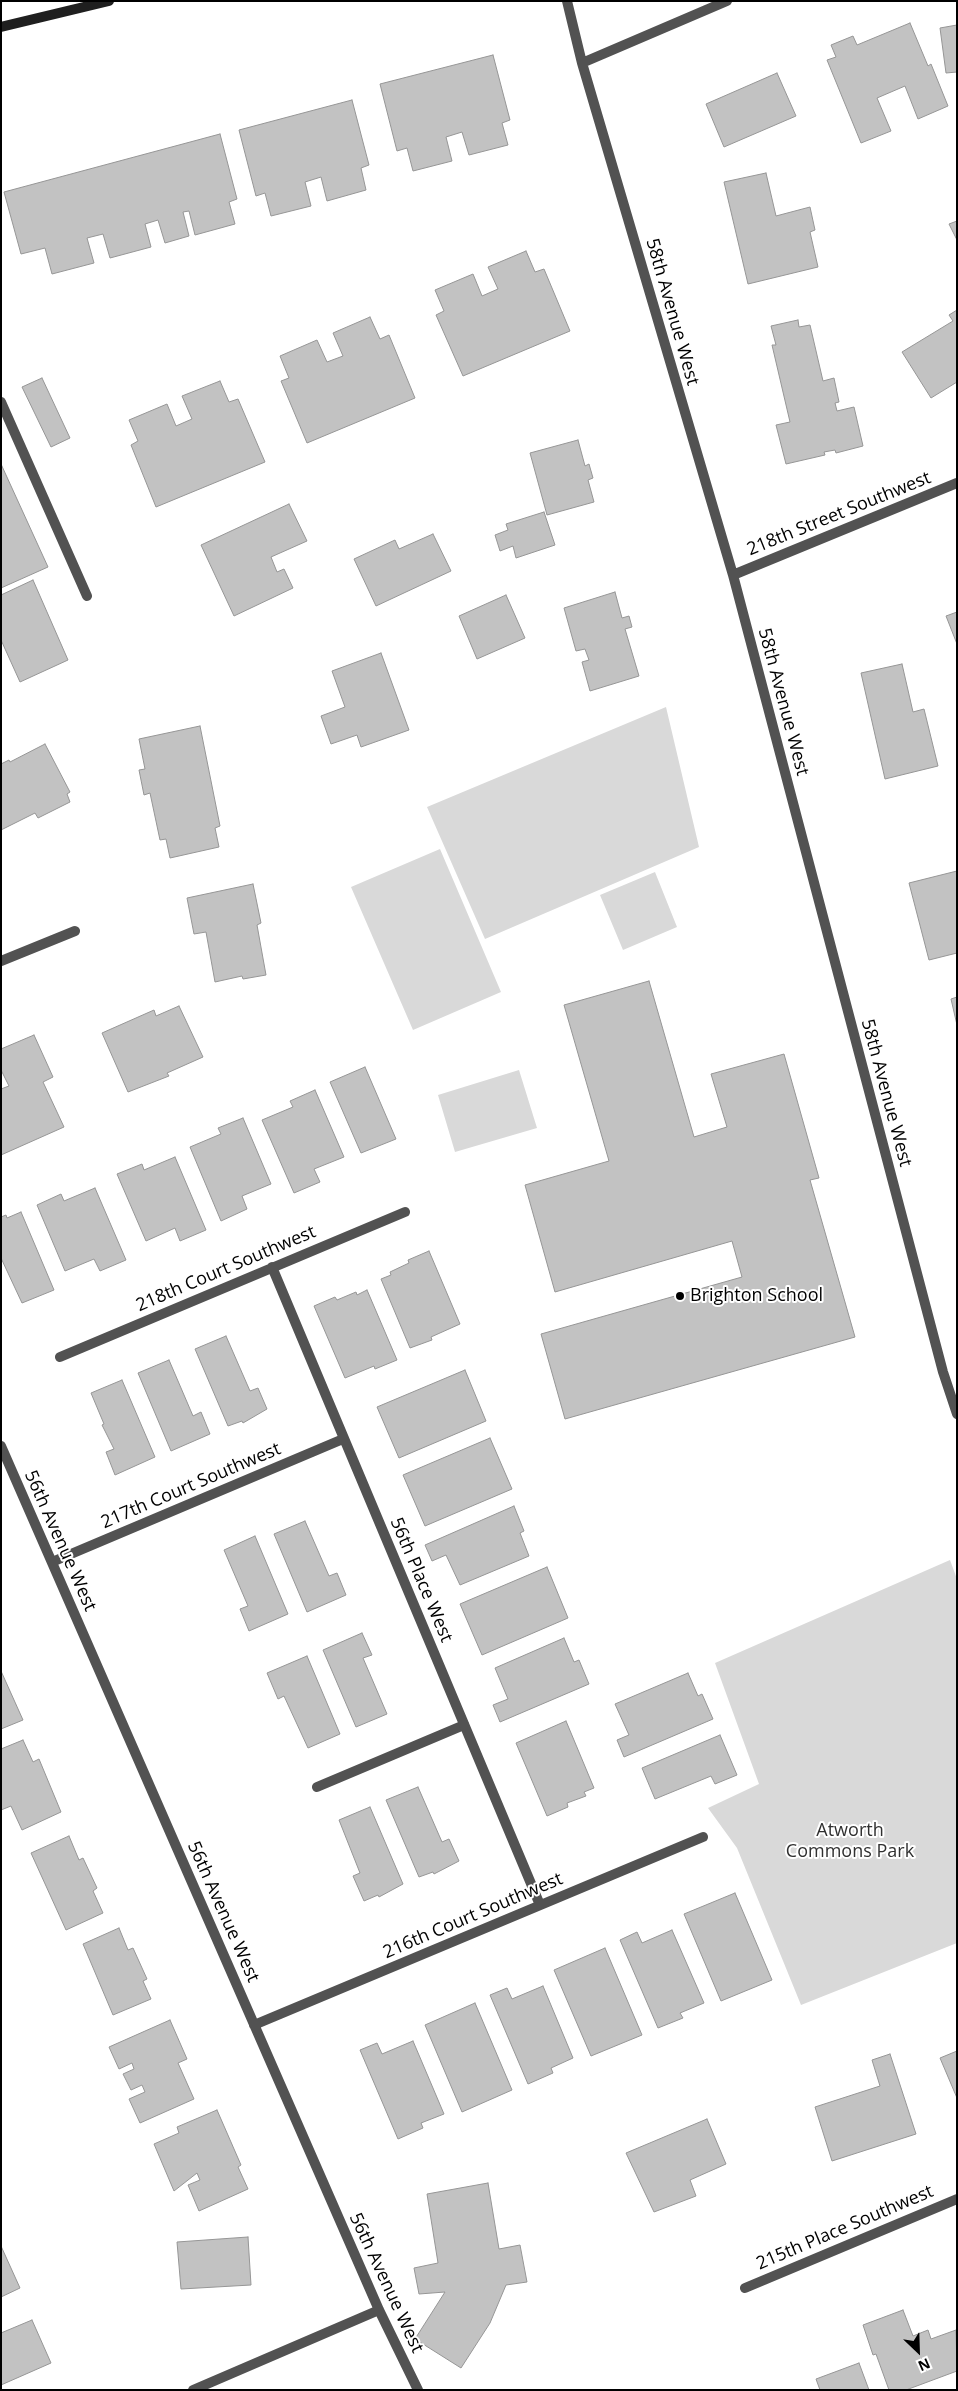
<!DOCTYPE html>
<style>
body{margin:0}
#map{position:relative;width:958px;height:2391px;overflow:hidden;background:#fff;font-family:"Open Sans",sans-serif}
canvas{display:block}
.frame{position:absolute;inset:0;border:2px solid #000;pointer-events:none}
.north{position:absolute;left:893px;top:2326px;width:50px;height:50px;-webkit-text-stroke:4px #fff;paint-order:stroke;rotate:156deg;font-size:14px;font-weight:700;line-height:20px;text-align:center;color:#000}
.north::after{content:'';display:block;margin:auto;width:18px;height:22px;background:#000;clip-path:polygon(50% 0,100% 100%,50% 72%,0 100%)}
</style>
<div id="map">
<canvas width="958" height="2391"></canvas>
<div class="frame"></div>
<div class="north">N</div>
</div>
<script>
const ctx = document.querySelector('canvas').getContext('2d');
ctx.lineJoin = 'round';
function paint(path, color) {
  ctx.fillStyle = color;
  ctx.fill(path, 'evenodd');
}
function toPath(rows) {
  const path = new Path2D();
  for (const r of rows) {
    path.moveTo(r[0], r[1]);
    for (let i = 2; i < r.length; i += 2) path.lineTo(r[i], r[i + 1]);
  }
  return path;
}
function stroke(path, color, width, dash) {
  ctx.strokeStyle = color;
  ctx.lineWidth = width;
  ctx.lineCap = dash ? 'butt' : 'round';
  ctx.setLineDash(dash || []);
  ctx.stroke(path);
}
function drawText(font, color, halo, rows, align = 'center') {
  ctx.font = font + ' "Open Sans",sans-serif';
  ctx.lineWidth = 4;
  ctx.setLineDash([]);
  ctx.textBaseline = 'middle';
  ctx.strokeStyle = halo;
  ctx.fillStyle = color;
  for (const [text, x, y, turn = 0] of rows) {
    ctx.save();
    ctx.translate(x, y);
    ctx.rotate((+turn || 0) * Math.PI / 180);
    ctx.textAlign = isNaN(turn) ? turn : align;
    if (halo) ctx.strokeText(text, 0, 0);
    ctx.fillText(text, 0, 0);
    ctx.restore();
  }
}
const green = toPath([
 [666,707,699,847,485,939,427,807],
 [440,849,501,992,413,1030,351,887],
 [655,872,677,927,623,950,600,895],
 [519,1070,537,1128,455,1152,438,1095],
 [950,1560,957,1579,957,1943,801,2005,737,1848,708,1808,759,1784,715,1663]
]);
const building = toPath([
 [910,23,928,66,931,64,948,106,918,119,905,86,877,98,891,131,861,143,827,60,836,57,831,45,853,36,857,45,910,23],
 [957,25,957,72,946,73,940,28,957,25],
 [493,55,510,120,502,123,508,145,469,155,462,132,446,137,452,161,413,171,407,148,397,151,380,84,493,55],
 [777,73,796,116,724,147,706,104,777,73],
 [352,100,369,165,361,168,366,190,327,201,321,177,305,182,311,206,271,216,265,193,256,196,239,130,352,100],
 [220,134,237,199,229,202,235,224,195,235,189,211,183,212,189,236,165,243,158,220,145,224,151,247,110,258,103,234,87,238,94,263,52,274,45,248,21,254,4,192,220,134],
 [766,173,776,216,810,207,815,230,810,232,818,267,748,284,724,182,766,173],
 [957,221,957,240,949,224,957,221],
 [526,251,535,272,544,269,570,331,463,376,436,315,444,311,435,290,473,274,482,296,498,289,488,267,526,251],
 [957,310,957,382,931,398,902,352,953,321,949,315,957,310],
 [370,317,380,339,389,335,415,398,307,443,281,381,289,378,280,356,317,340,327,362,343,356,333,333,370,317],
 [798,320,799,327,810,325,823,381,834,378,839,402,835,403,837,411,854,407,863,446,836,453,835,450,824,452,825,455,786,464,776,425,790,422,772,345,776,345,771,326,798,320],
 [42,378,70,438,51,447,22,387,42,378],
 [220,381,229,402,238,399,265,462,156,507,131,445,138,441,129,420,167,404,176,426,192,419,182,396,220,381],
 [578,440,585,466,589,464,593,478,588,480,594,502,547,515,530,453,578,440],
 [1,464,48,567,1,588,1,464],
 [289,504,307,541,271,557,277,572,284,569,293,588,234,616,201,545,289,504],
 [544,512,555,545,516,558,513,546,500,551,495,535,508,530,506,524,544,512],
 [433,534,451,571,376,606,354,559,395,540,399,549,433,534],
 [33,580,68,660,20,682,1,640,1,595,33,580],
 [615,592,622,618,629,616,632,627,625,629,639,676,590,691,582,662,589,660,585,649,576,651,564,608,615,592],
 [506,595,525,638,477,659,459,616,506,595],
 [957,612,957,644,946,616,957,612],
 [381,653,409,730,361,747,357,735,331,744,321,716,345,707,332,671,381,653],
 [902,664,913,712,924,709,938,766,885,779,861,673,902,664],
 [200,726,220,826,215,828,219,847,170,858,166,839,160,840,150,793,144,795,139,770,145,769,139,739,200,726],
 [45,744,70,792,67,794,70,802,38,818,35,813,1,830,1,764,9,760,10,762,45,744],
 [957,871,957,953,929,960,909,883,957,871],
 [253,884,261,923,257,925,266,975,243,979,242,976,215,982,206,932,194,934,187,898,253,884],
 [649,981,694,1137,727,1127,711,1074,784,1054,819,1178,810,1180,855,1337,565,1419,541,1334,742,1277,732,1241,555,1292,525,1185,609,1161,564,1005,649,981],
 [957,997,957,1025,951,999,957,997],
 [179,1006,203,1057,167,1073,169,1076,128,1092,102,1033,154,1010,156,1016,179,1006],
 [34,1035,53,1077,43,1082,64,1127,1,1155,1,1089,9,1086,1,1070,1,1049,34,1035],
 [365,1067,396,1139,361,1153,330,1082,365,1067],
 [315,1090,344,1157,314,1169,320,1182,294,1193,262,1120,293,1107,290,1101,315,1090],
 [243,1118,271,1184,242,1196,247,1209,221,1221,190,1147,221,1134,218,1128,243,1118],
 [175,1157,206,1230,180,1241,175,1228,146,1241,117,1174,142,1164,144,1170,175,1157],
 [95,1188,126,1260,100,1271,94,1259,65,1271,37,1205,61,1194,64,1201,95,1188],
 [21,1212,54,1290,22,1303,1,1258,1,1217,6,1215,7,1218,21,1212],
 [429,1251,460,1324,431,1337,432,1340,410,1348,381,1279,391,1275,390,1272,409,1263,408,1260,429,1251],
 [367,1290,397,1360,375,1369,374,1366,345,1378,314,1306,335,1297,337,1300,356,1292,357,1295,367,1290],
 [226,1336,250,1391,258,1388,267,1409,243,1423,242,1421,228,1426,195,1349,226,1336],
 [169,1360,193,1416,201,1412,210,1434,171,1451,138,1373,169,1360],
 [465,1370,486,1421,399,1458,377,1407,465,1370],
 [122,1380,155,1457,115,1475,106,1452,114,1449,102,1425,104,1424,91,1393,122,1380],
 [490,1438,512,1489,425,1526,403,1475,490,1438],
 [514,1506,524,1531,520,1533,529,1556,460,1585,446,1555,432,1561,425,1545,514,1506],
 [305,1521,329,1576,337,1573,346,1595,307,1612,274,1534,305,1521],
 [255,1536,288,1614,249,1631,240,1609,248,1606,224,1550,255,1536],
 [547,1567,568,1618,482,1655,460,1604,547,1567],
 [362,1633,372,1655,363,1658,387,1714,356,1727,323,1650,362,1633],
 [564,1638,574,1662,579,1660,589,1684,500,1722,493,1705,508,1699,495,1668,564,1638],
 [307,1656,340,1734,308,1748,284,1696,278,1699,267,1673,307,1656],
 [1,1671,23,1720,1,1729,1,1671],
 [688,1673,698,1696,702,1694,713,1719,624,1757,617,1740,629,1735,615,1704,688,1673],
 [566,1721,594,1788,584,1792,586,1796,567,1803,568,1807,547,1816,516,1743,566,1721],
 [720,1735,737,1775,715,1784,711,1776,655,1799,642,1768,720,1735],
 [23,1740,33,1762,39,1759,61,1812,22,1830,11,1806,1,1810,1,1749,23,1740],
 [418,1787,442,1842,449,1839,459,1861,434,1874,433,1872,419,1877,386,1800,418,1787],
 [370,1807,403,1884,379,1897,378,1895,364,1901,353,1876,360,1873,339,1820,370,1807],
 [69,1836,79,1860,83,1858,97,1888,93,1891,103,1913,66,1930,31,1853,69,1836],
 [735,1893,772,1980,721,2001,684,1914,735,1893],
 [119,1928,128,1950,133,1948,147,1979,143,1981,151,1999,113,2015,83,1944,119,1928],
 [672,1930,704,2003,680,2013,683,2018,658,2028,620,1940,637,1932,642,1943,672,1930],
 [605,1948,642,2035,591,2056,554,1970,605,1948],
 [543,1986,573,2058,551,2068,553,2073,528,2084,490,1995,507,1988,512,1999,543,1986],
 [475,2003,512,2090,462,2112,425,2025,475,2003],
 [170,2020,187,2059,178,2063,194,2099,140,2123,129,2099,145,2092,142,2085,131,2090,123,2074,134,2069,132,2063,119,2069,109,2047,170,2020],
 [413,2041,444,2114,421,2123,423,2128,398,2139,360,2050,377,2043,382,2054,413,2041],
 [957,2051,957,2098,940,2058,957,2051],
 [890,2054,916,2134,832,2161,815,2107,880,2086,872,2060,890,2054],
 [217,2110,241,2165,238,2167,248,2189,199,2211,188,2185,200,2180,197,2173,174,2191,154,2144,179,2133,177,2127,217,2110],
 [707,2119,726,2164,690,2180,696,2196,654,2212,626,2153,707,2119],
 [488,2183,499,2249,520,2245,527,2282,506,2285,490,2323,461,2368,415,2339,445,2292,419,2294,414,2268,438,2263,427,2194,488,2183],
 [248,2237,251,2285,181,2289,177,2242,248,2237],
 [1,2246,20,2288,1,2297,1,2246],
 [903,2310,913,2336,928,2330,931,2339,956,2330,957,2371,906,2390,889,2390,876,2354,873,2355,863,2325,903,2310],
 [32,2320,51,2363,1,2385,1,2333,32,2320],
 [859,2363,869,2390,820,2390,816,2379,859,2363]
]);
const service = toPath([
 [1,402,87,596],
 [317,1787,464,1725]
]);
const minor = toPath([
 [567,1,582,63,733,575,943,1372,957,1414],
 [582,63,727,1],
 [733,575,957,483],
 [1,961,75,931],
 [272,1267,540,1905],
 [60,1357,405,1212],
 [1,1446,379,2310,418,2390],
 [52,1562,343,1439],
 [254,2025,703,1837],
 [745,2288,957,2199],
 [193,2390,379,2310]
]);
const secondary = toPath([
 [1,27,109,1]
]);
const markers = [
 [680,1296,5,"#000"]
];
const streetNames = [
 ["58th Avenue West",672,312,74],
 ["218th Street Southwest",839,514,-22],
 ["58th Avenue West",783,702,75],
 ["58th Avenue West",886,1093,75],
 ["218th Court Southwest",226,1269,-23],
 ["217th Court Southwest",191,1486,-23],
 ["56th Avenue West",60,1541,66],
 ["56th Place West",421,1580,67],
 ["56th Avenue West",223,1912,66],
 ["216th Court Southwest",473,1916,-23],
 ["215th Place Southwest",845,2228,-23],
 ["56th Avenue West",386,2283,65]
];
const poiNames = [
 ["Brighton School",690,1296]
];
const parkNames = [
 ["Atworth",850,1831],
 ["Commons Park",850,1852]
];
paint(green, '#d9d9d9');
paint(building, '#c2c2c2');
stroke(building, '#969696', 1);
stroke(service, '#525252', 10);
stroke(minor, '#525252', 10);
stroke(secondary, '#1f1f1f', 10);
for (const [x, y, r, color] of markers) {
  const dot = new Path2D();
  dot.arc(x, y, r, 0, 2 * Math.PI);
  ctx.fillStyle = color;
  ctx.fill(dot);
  stroke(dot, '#fff', 2);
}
drawText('18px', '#000', '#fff', streetNames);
drawText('18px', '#000', '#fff', poiNames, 'left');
drawText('18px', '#303030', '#fff', parkNames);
</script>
